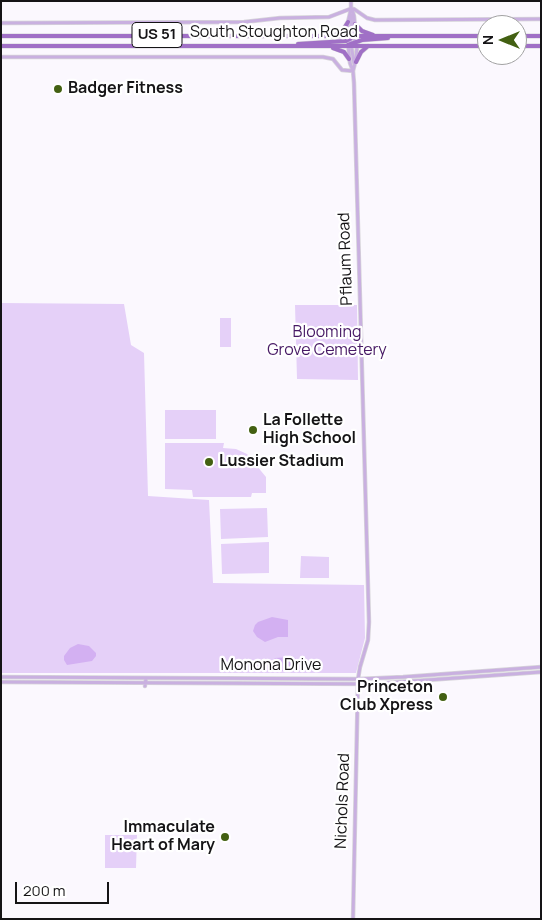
<!DOCTYPE html>
<style>
body{margin:0}
#map{position:relative;width:542px;height:920px;overflow:hidden;background:#fbf8fe;font-family:Manrope,sans-serif}
canvas{display:block}
.frame{position:absolute;inset:0;border:2px solid #151416;pointer-events:none}
.north{position:absolute;left:477px;top:15px;width:50px;height:50px;box-sizing:border-box;background:#fff;border:1px solid #a1a1a2;border-radius:50%;rotate:270deg;font-size:14px;font-weight:700;line-height:20px;text-align:center;color:#151416}
.north::after{content:'';display:block;margin:auto;width:18px;height:22px;background:#436012;clip-path:polygon(50% 0,100% 100%,50% 72%,0 100%)}
.scale{position:absolute;left:15px;top:882px;width:94px;height:22px;box-sizing:border-box;border:2px solid #151416;border-top:0;padding-left:6px;font-size:15px;line-height:18px;white-space:nowrap;color:#151416;-webkit-text-stroke:4px #fff;paint-order:stroke}
</style>
<div id="map">
<canvas width="542" height="920"></canvas>
<div class="frame"></div>
<div class="north">N</div>
<div class="scale">200 m</div>
</div>
<script>
const ctx = document.querySelector('canvas').getContext('2d');
ctx.lineJoin = 'round';
function paint(path, color) {
  ctx.fillStyle = color;
  ctx.fill(path, 'evenodd');
}
function toPath(rows) {
  const path = new Path2D();
  for (const r of rows) {
    path.moveTo(r[0], r[1]);
    for (let i = 2; i < r.length; i += 2) path.lineTo(r[i], r[i + 1]);
  }
  return path;
}
function stroke(path, color, width, dash) {
  ctx.strokeStyle = color;
  ctx.lineWidth = width;
  ctx.lineCap = dash ? 'butt' : 'round';
  ctx.setLineDash(dash || []);
  ctx.stroke(path);
}
function drawText(font, color, halo, rows, align = 'center') {
  ctx.font = font + ' Manrope,sans-serif';
  ctx.lineWidth = 4.5;
  ctx.setLineDash([]);
  ctx.textBaseline = 'middle';
  ctx.strokeStyle = halo;
  ctx.fillStyle = color;
  for (const [text, x, y, turn = 0] of rows) {
    ctx.save();
    ctx.translate(x, y);
    ctx.rotate((+turn || 0) * Math.PI / 180);
    ctx.textAlign = isNaN(turn) ? turn : align;
    if (halo) ctx.strokeText(text, 0, 0);
    ctx.fillText(text, 0, 0);
    ctx.restore();
  }
}
const green = toPath([
 [1,303,124,304,131,345,144,353,148,496,209,500,213,583,364,585,365,638,356,673,1,673],
 [295,305,357,305,358,380,297,379],
 [220,318,231,318,231,347,220,347],
 [165,410,216,410,216,439,165,439],
 [165,443,224,443,223,448,236,449,247,454,266,477,266,493,252,493,251,497,193,497,192,490,165,489],
 [267,508,268,537,221,539,220,509],
 [269,542,269,573,222,574,221,544],
 [301,556,329,557,329,578,300,578],
 [105,835,137,835,136,868,105,868]
]);
const water = toPath([
 [272,617,288,620,288,637,278,637,265,642,257,637,253,631,255,625,258,622],
 [78,644,89,646,96,653,96,656,92,661,67,665,64,660,64,656,70,648],
 [290,657,298,659,303,663,302,669,281,671,272,669,270,666,272,662,275,658]
]);
const tertiary = toPath([
 [352,9,354,16,356,37],
 [351,15,352,31,355,43],
 [1,23,244,22,280,18,329,17,350,9,354,9,367,18,375,20,541,19],
 [348,38,348,22,351,9,351,1],
 [350,38,354,63],
 [348,44,350,63,353,71,354,83,369,622,368,640,360,667,358,679,353,919],
 [1,57,323,57,333,59,342,70,353,71],
 [353,71,356,59,357,46],
 [1,677,358,679,403,677,541,667],
 [1,682,371,684,541,672],
 [145,686,146,678]
]);
const primary = toPath([
 [355,24,362,31,373,35],
 [336,35,343,30,348,22],
 [1,36,487,36],
 [517,36,541,36],
 [298,44,346,41,355,36],
 [348,45,362,40,388,38],
 [1,46,487,46],
 [517,46,541,46],
 [333,48,344,52,349,59],
 [356,62,361,52,368,46]
]);
const markers = [
 [58,89,5,"#436012"],
 [253,430,5,"#436012"],
 [209,462,5,"#436012"],
 [443,697,5,"#436012"],
 [225,837,5,"#436012"]
];
const shields = [
 [157,35,50]
];
const shieldNames = [
 ["US 51",157,35]
];
const streetNames = [
 ["South Stoughton Road",274,33],
 ["Pflaum Road",346,259,-92],
 ["Monona Drive",271,666],
 ["Nichols Road",343,801,-88]
];
const poiNames = [
 ["Badger Fitness",68,89],
 ["La Follette",263,421],
 ["High School",263,439],
 ["Lussier Stadium",219,462],
 ["Princeton",433,688,"right"],
 ["Club Xpress",433,706,"right"],
 ["Immaculate",215,828,"right"],
 ["Heart of Mary",215,846,"right"]
];
const parkNames = [
 ["Blooming",327,333],
 ["Grove Cemetery",327,351]
];
paint(green, '#e5d0f8');
paint(water, '#d3b0f2');
stroke(tertiary, '#d6d4d9', 4.5);
stroke(primary, '#d6d4d9', 5);
stroke(tertiary, '#c9b0e0', 3);
stroke(primary, '#a070c6', 4);
for (const [x, y, r, color] of markers) {
  const dot = new Path2D();
  dot.arc(x, y, r, 0, 2 * Math.PI);
  ctx.fillStyle = color;
  ctx.fill(dot);
  stroke(dot, '#fff', 2);
}
for (const [x, y, w] of shields) {
  const box = new Path2D();
  box.roundRect(x - w / 2, y - 12.5, w, 25, 4);
  ctx.fillStyle = '#fff';
  ctx.fill(box);
  stroke(box, '#151416', 1);
}
drawText('bold 15px', '#151416', null, shieldNames);
drawText('16px', '#151416', '#fff', streetNames);
drawText('bold 16px', '#151416', '#fff', poiNames, 'left');
drawText('16px', '#471965', '#fff', parkNames);
</script>
